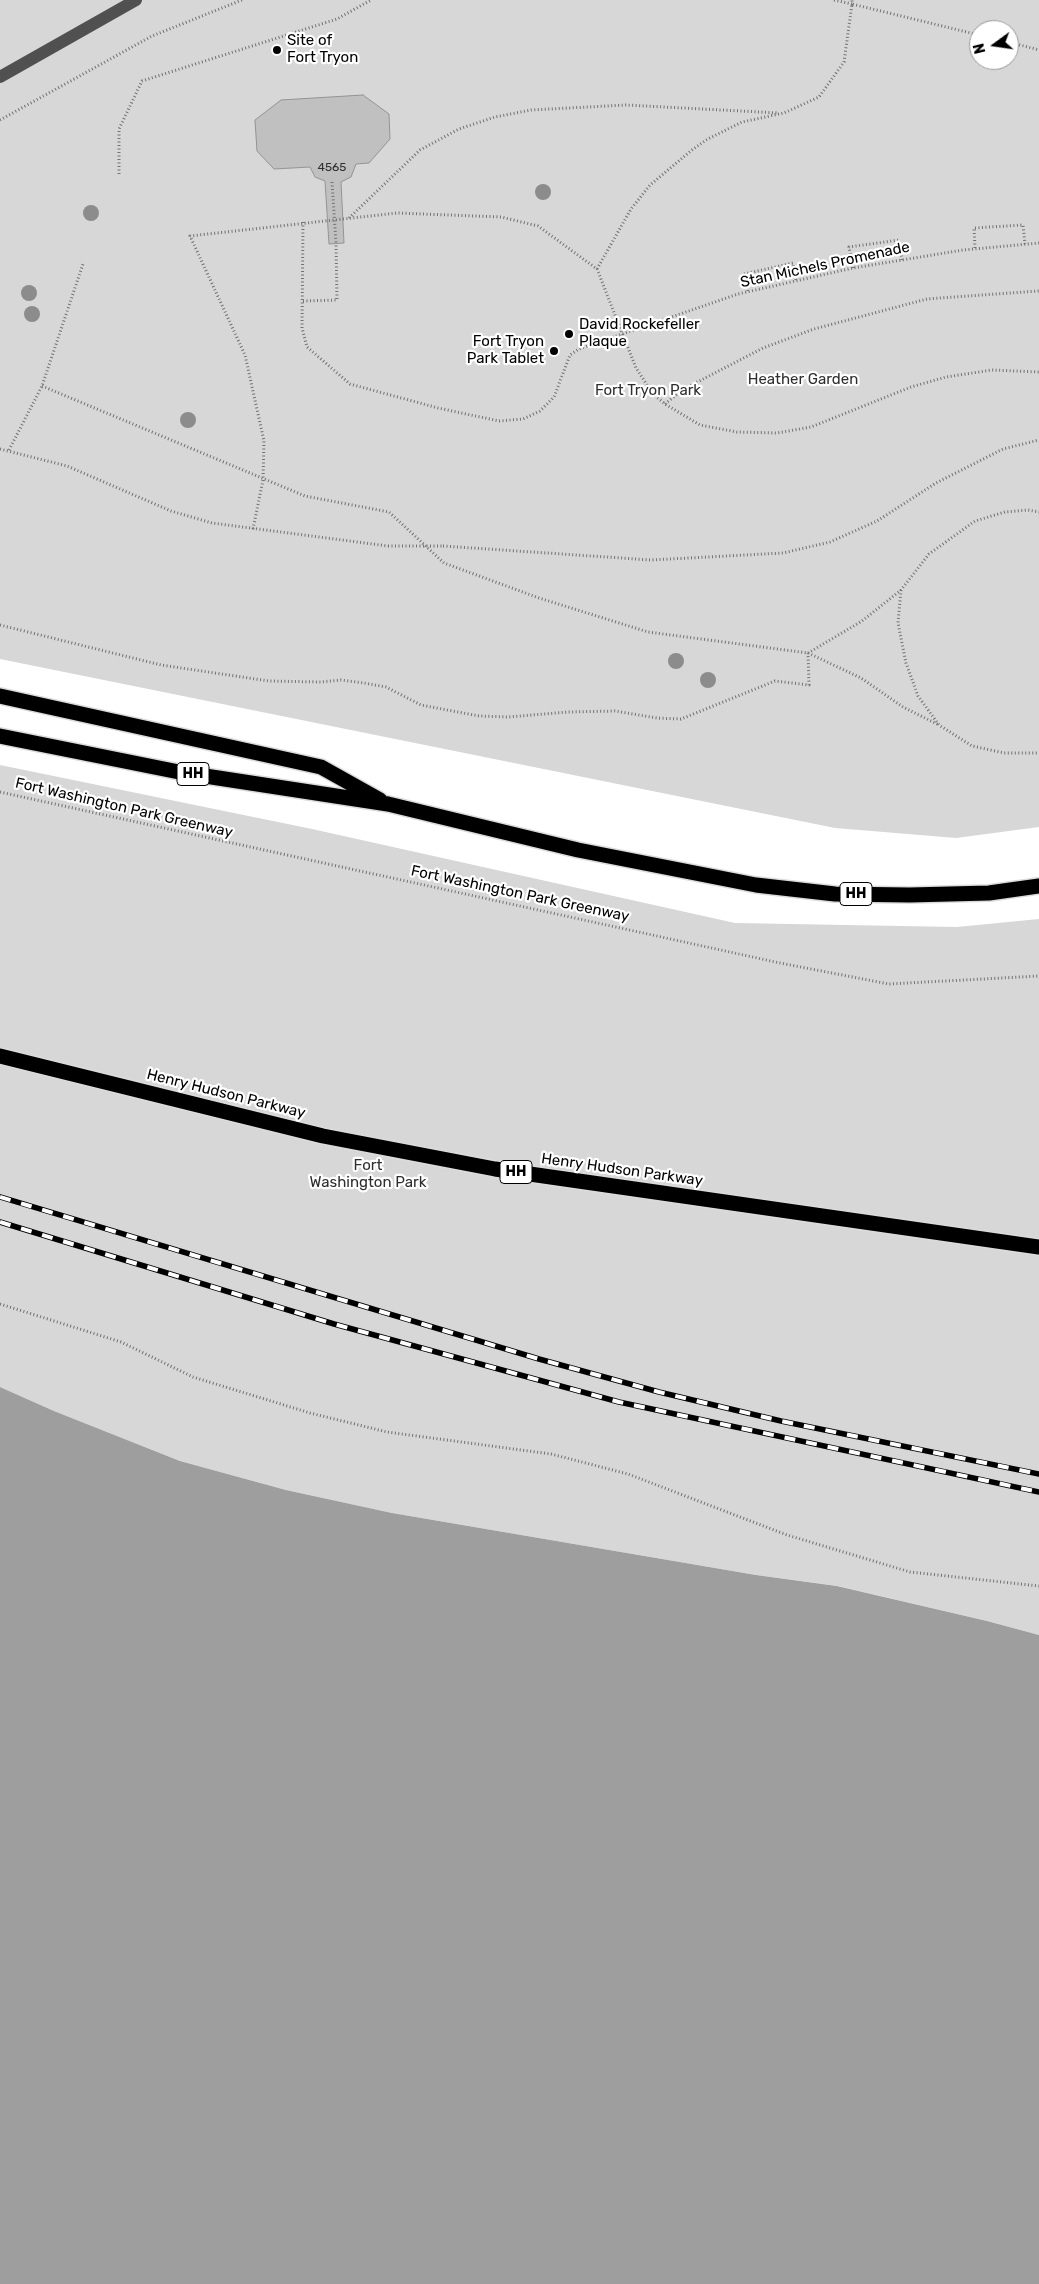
<!DOCTYPE html>
<style>
body{margin:0}
#map{position:relative;width:1039px;height:2284px;overflow:hidden;background:#fff;font-family:Rubik,sans-serif}
canvas{display:block}
.north{position:absolute;left:969px;top:20px;width:50px;height:50px;box-sizing:border-box;background:#fff;border:1px solid #999;border-radius:50%;rotate:256deg;font-size:14px;font-weight:700;line-height:20px;text-align:center;color:#000}
.north::after{content:'';display:block;margin:auto;width:18px;height:22px;background:#000;clip-path:polygon(50% 0,100% 100%,50% 72%,0 100%)}
</style>
<div id="map">
<canvas width="1039" height="2284"></canvas>
<div class="north">N</div>
</div>
<script>
const ctx = document.querySelector('canvas').getContext('2d');
ctx.lineJoin = 'round';
function paint(path, color) {
  ctx.fillStyle = color;
  ctx.fill(path, 'evenodd');
}
function toPath(rows) {
  const path = new Path2D();
  for (const r of rows) {
    path.moveTo(r[0], r[1]);
    for (let i = 2; i < r.length; i += 2) path.lineTo(r[i], r[i + 1]);
  }
  return path;
}
function stroke(path, color, width, dash) {
  ctx.strokeStyle = color;
  ctx.lineWidth = width;
  ctx.lineCap = dash ? 'butt' : 'round';
  ctx.setLineDash(dash || []);
  ctx.stroke(path);
}
function drawText(font, color, halo, rows, align = 'center') {
  ctx.font = font + ' Rubik,sans-serif';
  ctx.lineWidth = 4.5;
  ctx.setLineDash([]);
  ctx.textBaseline = 'middle';
  ctx.strokeStyle = halo;
  ctx.fillStyle = color;
  for (const [text, x, y, turn = 0] of rows) {
    ctx.save();
    ctx.translate(x, y);
    ctx.rotate((+turn || 0) * Math.PI / 180);
    ctx.textAlign = isNaN(turn) ? turn : align;
    if (halo) ctx.strokeText(text, 0, 0);
    ctx.fillText(text, 0, 0);
    ctx.restore();
  }
}
const green = toPath([
 [0,0,1039,0,1039,827,956,838,835,828,0,659],
 [979,30,1009,30,1009,60,979,60],
 [0,765,312,829,735,923,957,927,1039,919,1039,1635,987,1621,838,1586,756,1575,392,1513,286,1490,180,1461,54,1411,0,1387]
]);
const water = toPath([
 [0,1387,54,1411,180,1461,286,1490,392,1513,756,1575,837,1586,987,1621,1039,1635,1039,2284,0,2284]
]);
const building = toPath([
 [363,95,389,114,390,139,369,163,356,164,351,177,341,182,344,243,329,244,325,181,315,177,310,167,274,169,257,151,255,120,281,100,363,95]
]);
const path = toPath([
 [834,0,852,4,852,0],
 [1009,42,1039,50],
 [0,120,152,36,242,0],
 [119,174,119,129,142,81,337,19,371,0],
 [349,218,420,150,459,129,495,117,531,110,626,105,779,113],
 [303,222,302,328,307,347,350,384,438,408,499,421,523,419,540,411,554,397,570,355,579,349,738,294,853,268,963,250,1039,243],
 [975,248,974,228,1023,225,1025,244],
 [853,268,849,247,899,240,902,260],
 [597,269,631,209,650,185,692,150,706,140,742,122,784,113,819,97,844,62,852,4,979,35],
 [748,291,744,274,793,263,796,280],
 [303,301,337,300,336,243],
 [42,386,305,496,389,512,444,563,539,598,648,632,808,653,861,678,903,707,939,725],
 [665,404,682,390,763,348,814,329,927,299,1039,291],
 [0,449,67,466,171,511,212,523,388,546],
 [9,450,42,386,83,264],
 [253,529,263,480,264,441,245,355,190,236,397,213,501,217,538,226,597,269,636,368,653,394,665,404,700,425,737,432,777,433,811,427,911,387,946,377,992,370,1039,372],
 [443,546,651,560,783,553,830,542,877,521,936,483,1003,449,1039,440],
 [901,590,898,623,906,663,918,696,939,725,972,746,1004,753,1039,753],
 [0,625,161,665,269,681,321,682,341,680,364,683,386,687,421,705,479,716,508,717,568,712,615,711,657,718,681,719,775,681,809,685,808,653],
 [808,653,862,621,901,590,929,554,975,521,1005,512,1028,510,1039,512],
 [0,792,780,963,889,984,1039,976],
 [0,1304,121,1342,193,1377,310,1413,387,1432,551,1454,628,1474,787,1535,910,1572,1039,1586]
]);
const minor = toPath([
 [0,77,136,0]
]);
const highway = toPath([
 [0,696,321,767,380,800],
 [0,736,179,772,388,804,578,850,756,885,835,894,910,895,989,893,1039,886],
 [0,1056,323,1136,495,1169,1039,1247]
]);
const rail = toPath([
 [0,1197,539,1359,659,1392,781,1421,1039,1474],
 [0,1222,334,1324,619,1402,1039,1492]
]);
const pathBridge = toPath([
 [332,182,336,243],
 [388,546,443,546]
]);
const trees = [
 [543,192],
 [91,213],
 [29,293],
 [32,314],
 [188,420],
 [676,661],
 [708,680]
];
const markers = [
 [277,50,5,"#000"],
 [569,334,5,"#000"],
 [554,351,5,"#000"]
];
const numberNames = [
 ["4565",332,168]
];
const shields = [
 [193,774,32],
 [856,894,32],
 [516,1172,32]
];
const shieldNames = [
 ["HH",193,774],
 ["HH",856,894],
 ["HH",516,1172]
];
const poiNames = [
 ["Site of",287,41],
 ["Fort Tryon",287,58],
 ["David Rockefeller",579,325],
 ["Plaque",579,342],
 ["Fort Tryon",544,342,"right"],
 ["Park Tablet",544,359,"right"]
];
const streetNames = [
 ["Stan Michels Promenade",825,265,-12],
 ["Fort Washington Park Greenway",124,808,13],
 ["Fort Washington Park Greenway",520,894,12],
 ["Henry Hudson Parkway",226,1094,14],
 ["Henry Hudson Parkway",622,1170,8]
];
const parkNames = [
 ["Heather Garden",803,380],
 ["Fort Tryon Park",648,391],
 ["Fort",368,1166],
 ["Washington Park",368,1183]
];
paint(green, '#d7d7d7');
paint(water, '#9e9e9e');
paint(building, '#c0c0c0');
stroke(building, '#949494', 1);
stroke(highway, '#dbdbdb', 18);
stroke(path, '#727272', 3, [1, 2.5]);
stroke(minor, '#505050', 12);
stroke(highway, '#000', 15);
stroke(rail, '#000', 5.5);
stroke(rail, '#fff', 4, [11]);
stroke(pathBridge, '#727272', 3, [1, 2.5]);
ctx.fillStyle = '#8c8c8c';
for (const [x, y] of trees) {
  ctx.beginPath();
  ctx.arc(x, y, 8, 0, 2 * Math.PI);
  ctx.fill();
}
for (const [x, y, r, color] of markers) {
  const dot = new Path2D();
  dot.arc(x, y, r, 0, 2 * Math.PI);
  ctx.fillStyle = color;
  ctx.fill(dot);
  stroke(dot, '#fff', 2);
}
drawText('12px', '#303030', null, numberNames);
for (const [x, y, w] of shields) {
  const box = new Path2D();
  box.roundRect(x - w / 2, y - 11.5, w, 23, 4);
  ctx.fillStyle = '#fff';
  ctx.fill(box);
  stroke(box, '#000', 1);
}
drawText('bold 14px', '#000', null, shieldNames);
drawText('15px', '#000', '#fff', poiNames, 'left');
drawText('15px', '#000', '#fff', streetNames);
drawText('15px', '#2e2e2e', '#fff', parkNames);
</script>
